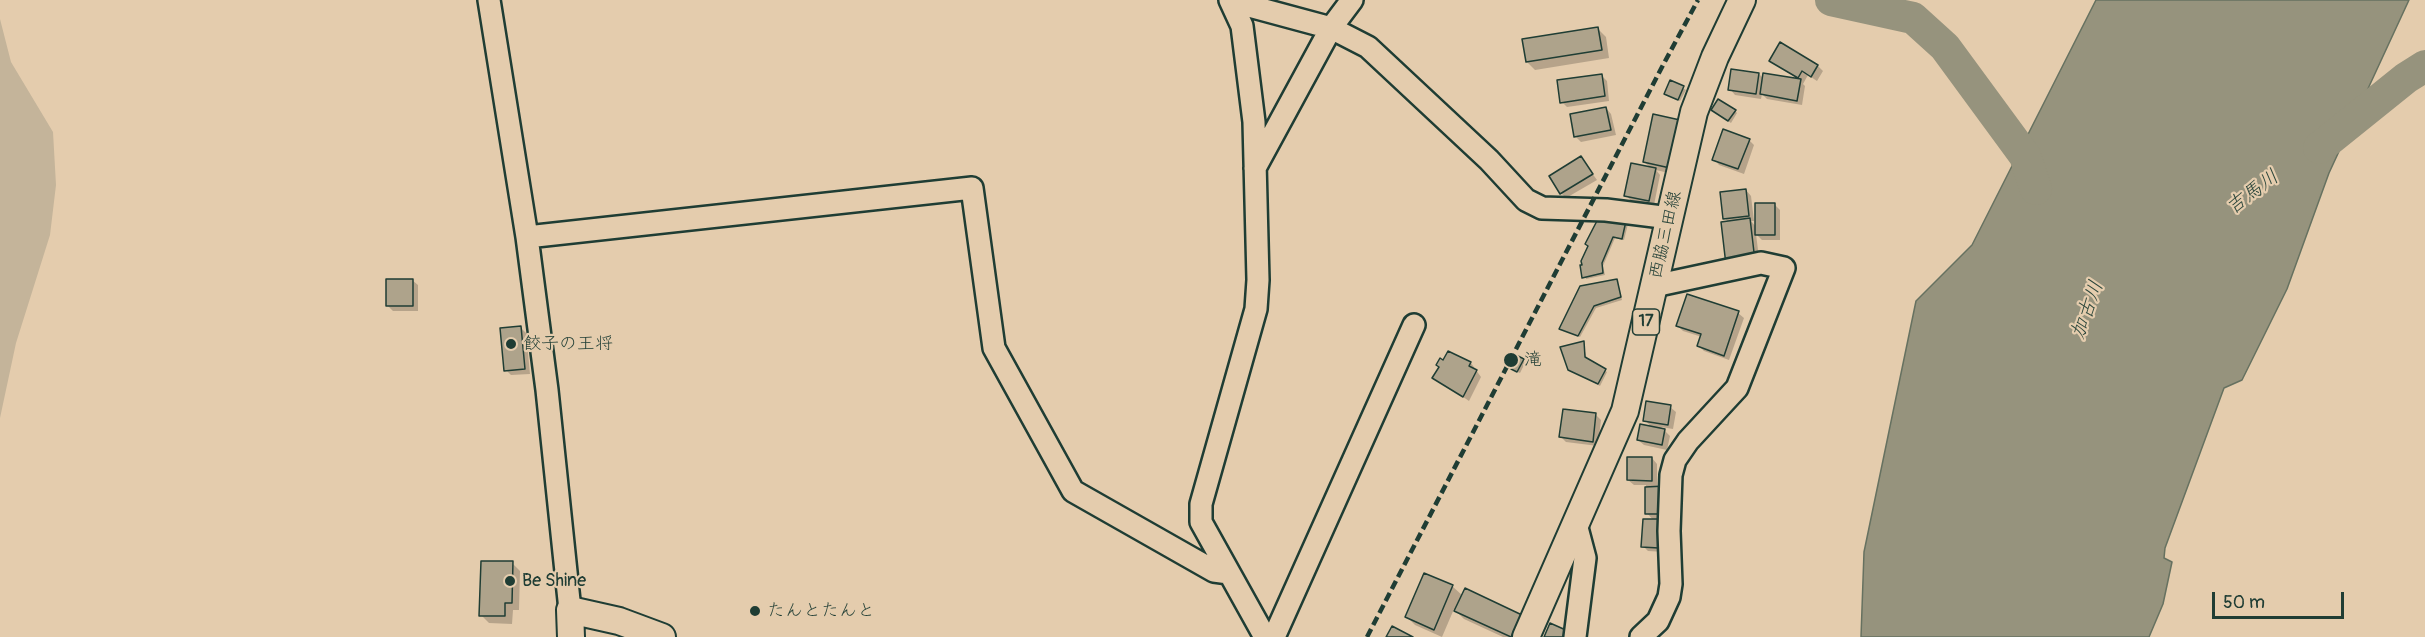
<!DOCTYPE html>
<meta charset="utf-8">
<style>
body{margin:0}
#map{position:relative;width:2425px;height:637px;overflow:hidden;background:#e4ccad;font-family:Pangolin,sans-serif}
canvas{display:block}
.scale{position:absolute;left:2212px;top:592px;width:132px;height:27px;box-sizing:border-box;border:3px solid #1f3d34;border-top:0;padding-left:8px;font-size:18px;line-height:21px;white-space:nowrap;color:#1f3d34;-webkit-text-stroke:4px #e4ccad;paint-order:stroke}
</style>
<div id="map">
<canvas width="2425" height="637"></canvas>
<div class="scale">50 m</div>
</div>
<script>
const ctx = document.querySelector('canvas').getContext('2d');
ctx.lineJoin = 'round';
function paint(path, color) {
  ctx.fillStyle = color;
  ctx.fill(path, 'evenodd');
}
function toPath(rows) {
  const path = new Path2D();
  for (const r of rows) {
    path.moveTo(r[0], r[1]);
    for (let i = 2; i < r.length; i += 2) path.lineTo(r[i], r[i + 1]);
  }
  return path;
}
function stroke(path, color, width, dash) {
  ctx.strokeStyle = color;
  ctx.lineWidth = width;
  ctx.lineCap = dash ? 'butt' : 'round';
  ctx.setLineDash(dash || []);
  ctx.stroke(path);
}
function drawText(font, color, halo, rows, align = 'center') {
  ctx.font = font + ' Pangolin,"Klee One",sans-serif';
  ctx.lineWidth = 4.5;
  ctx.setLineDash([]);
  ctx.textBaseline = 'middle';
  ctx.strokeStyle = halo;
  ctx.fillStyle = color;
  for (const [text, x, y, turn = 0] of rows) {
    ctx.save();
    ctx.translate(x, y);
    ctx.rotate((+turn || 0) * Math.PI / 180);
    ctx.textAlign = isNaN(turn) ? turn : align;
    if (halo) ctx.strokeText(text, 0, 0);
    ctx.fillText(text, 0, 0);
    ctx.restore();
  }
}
const green = toPath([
 [0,19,11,62,53,132,56,185,50,235,16,343,0,418]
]);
const water = toPath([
 [2096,0,2409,0,2329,173,2287,289,2242,380,2224,388,2165,548,2164,558,2172,562,2163,604,2149,637,1861,637,1864,552,1916,301,1972,245,2096,0]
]);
const shadow = toPath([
 [1598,29,1606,37,1609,58,1535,70,1527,62],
 [1771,61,1818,66,1823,71,1817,81,1808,75,1803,84,1805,86,1802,105,1767,99,1762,94,1761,99,1735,95,1730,89,1759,74,1764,79,1765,75,1801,81],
 [1601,75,1607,81,1609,101,1567,107,1562,102],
 [1671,82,1686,90,1680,101,1668,96],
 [1606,108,1611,114,1616,135,1581,142,1576,137],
 [1735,111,1737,113,1731,123,1715,112],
 [1654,116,1677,175,1656,170,1660,175,1654,205,1631,201,1626,195,1651,168,1644,162],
 [1749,140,1754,145,1744,174,1719,165,1714,159],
 [1581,158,1597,180,1566,198,1561,193],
 [1746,190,1751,196,1754,221,1751,221,1756,227,1775,205,1780,210,1780,240,1762,240,1756,234,1760,266,1725,218],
 [1625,222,1628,224,1624,240,1615,238,1603,266,1605,275,1586,279,1582,266],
 [412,280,418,285,418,311,393,311,388,306],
 [1617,281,1622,300,1596,308,1580,337,1561,328],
 [1738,313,1744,318,1729,360,1704,351,1699,346,1702,337,1683,331,1678,326],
 [521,328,526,333,530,374,511,375,506,370],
 [1583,343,1587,360,1607,372,1600,386,1570,369],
 [1449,353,1471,363,1481,377,1469,401,1434,377],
 [1523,360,1525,363,1520,373,1515,371],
 [1670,407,1676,412,1673,429,1661,427,1670,436,1667,450,1644,445,1638,440,1652,428,1645,420],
 [1596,415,1601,420,1598,446,1566,442,1561,437],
 [1652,458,1657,464,1657,488,1670,519,1658,519,1665,526,1664,552,1648,551,1643,546,1654,521,1647,513,1646,485,1634,485,1628,480],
 [512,563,520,571,519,610,513,610,512,624,489,623,481,615],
 [1452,586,1463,596,1521,616,1523,637,1503,637,1464,619,1454,609,1442,637,1415,625,1407,617]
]);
const river = toPath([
 [1831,0,1913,18,1945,47,2025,156,2036,189],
 [2319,148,2406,78,2425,66]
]);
const building = toPath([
 [1598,27,1602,50,1526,62,1522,39,1598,27],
 [1780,42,1818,65,1811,77,1802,71,1798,78,1769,61,1780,42],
 [1731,69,1759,73,1756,94,1728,90,1731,69],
 [1763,73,1801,79,1797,101,1760,94,1763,73],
 [1602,74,1605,96,1560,103,1557,80,1602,74],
 [1670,80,1684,86,1678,100,1664,94,1670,80],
 [1718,99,1736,110,1728,121,1711,110,1718,99],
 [1606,107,1611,130,1574,137,1570,114,1606,107],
 [1653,114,1680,120,1670,168,1643,162,1653,114],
 [1723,129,1750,139,1738,169,1712,160,1723,129],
 [1581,156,1593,174,1560,194,1549,176,1581,156],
 [1631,163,1656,168,1649,201,1624,196,1631,163],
 [1746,189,1749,216,1723,219,1720,192,1746,189],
 [1755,203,1775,203,1775,235,1755,235,1755,203],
 [1600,215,1626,221,1622,239,1613,237,1602,263,1603,273,1582,278,1580,265,1582,265,1581,261,1588,246,1585,244,1600,215],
 [1750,218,1755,261,1726,265,1721,222,1750,218],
 [386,279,413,279,413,306,386,306,386,279],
 [1617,279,1621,297,1594,306,1578,336,1559,329,1580,286,1617,279],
 [1687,294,1739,311,1724,356,1697,346,1701,334,1676,326,1687,294],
 [521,326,525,369,504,371,500,328,521,326],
 [1584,341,1585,357,1606,369,1598,384,1568,370,1560,347,1584,341],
 [1448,351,1471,362,1469,366,1477,370,1463,397,1432,378,1439,367,1436,365,1440,358,1443,360,1448,351],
 [1518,356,1524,359,1517,372,1511,369,1518,356],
 [1646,401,1671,405,1668,425,1643,421,1646,401],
 [1563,409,1596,413,1593,442,1559,437,1563,409],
 [1640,424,1665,429,1662,445,1637,440,1640,424],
 [1627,457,1652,457,1652,481,1627,480,1627,457],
 [1665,486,1666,514,1645,514,1645,487,1665,486],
 [1643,519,1661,519,1659,548,1641,547,1643,519],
 [481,561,513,561,512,603,505,603,505,616,479,616,481,561],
 [1424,573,1453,585,1434,630,1405,617,1424,573],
 [1465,588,1522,615,1511,637,1454,611,1465,588],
 [1550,623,1568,631,1566,637,1544,637,1550,623],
 [1392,626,1413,637,1386,637,1392,626]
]);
const minor = toPath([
 [489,0,527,237,547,390,570,610],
 [1230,0,1242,26,1254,122,1258,280,1256,309,1201,504,1201,522,1265,637],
 [1231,1,1331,28,1368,47,1489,160,1526,200,1542,208,1606,210,1670,218],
 [1255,168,1331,28,1352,0],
 [527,237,972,188,994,348,1073,491,1214,571,1229,573],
 [1274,637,1414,325],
 [1575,637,1585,558,1576,524],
 [1641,637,1658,621,1669,597,1671,584,1669,531,1671,475,1675,460,1688,441,1737,388,1784,268,1761,263,1654,286]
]);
const major = toPath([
 [571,637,570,610,619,621,662,637],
 [1526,637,1625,411,1694,112,1715,57,1742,0]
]);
const rail = toPath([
 [1367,637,1662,67,1698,0]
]);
const markers = [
 [511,344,6,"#1f3d34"],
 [1511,360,8,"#1f3d34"],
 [510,581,6,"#1f3d34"],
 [755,611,6,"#1f3d34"]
];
const shields = [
 [1646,322,27]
];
const shieldNames = [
 ["17",1646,322]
];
const streetNames = [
 ["西脇三田線",1666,235,-77]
];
const poiNames = [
 ["餃子の王将",523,344],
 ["滝",1524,360],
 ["Be Shine",522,581],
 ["たんとたんと",767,611]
];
const waterNames = [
 ["吉馬川",2253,193,-37],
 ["加古川",2088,310,-70]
];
paint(green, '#c4b49a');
paint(water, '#96937d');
stroke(water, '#667160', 1.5);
paint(shadow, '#0003');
stroke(river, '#96937d', 32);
paint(building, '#aea38b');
stroke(building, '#1f3d34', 1.5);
stroke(minor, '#1f3d34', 26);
stroke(major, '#1f3d34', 30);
stroke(minor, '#e4ccad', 21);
stroke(major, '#e4ccad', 26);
stroke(rail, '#1f3d34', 4.5, [9, 4.5]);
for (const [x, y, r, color] of markers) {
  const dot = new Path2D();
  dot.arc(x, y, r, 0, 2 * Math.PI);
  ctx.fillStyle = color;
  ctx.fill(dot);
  stroke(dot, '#e4ccad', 2);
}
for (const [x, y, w] of shields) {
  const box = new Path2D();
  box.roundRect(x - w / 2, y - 13, w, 26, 4.5);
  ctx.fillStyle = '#e4ccad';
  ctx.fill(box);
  stroke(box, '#1f3d34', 1.5);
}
drawText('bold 16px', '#1f3d34', null, shieldNames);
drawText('18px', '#1f3d34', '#e4ccad', streetNames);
drawText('18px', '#1f3d34', '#e4ccad', poiNames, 'left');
drawText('italic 20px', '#2b463b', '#e4ccad', waterNames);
</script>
